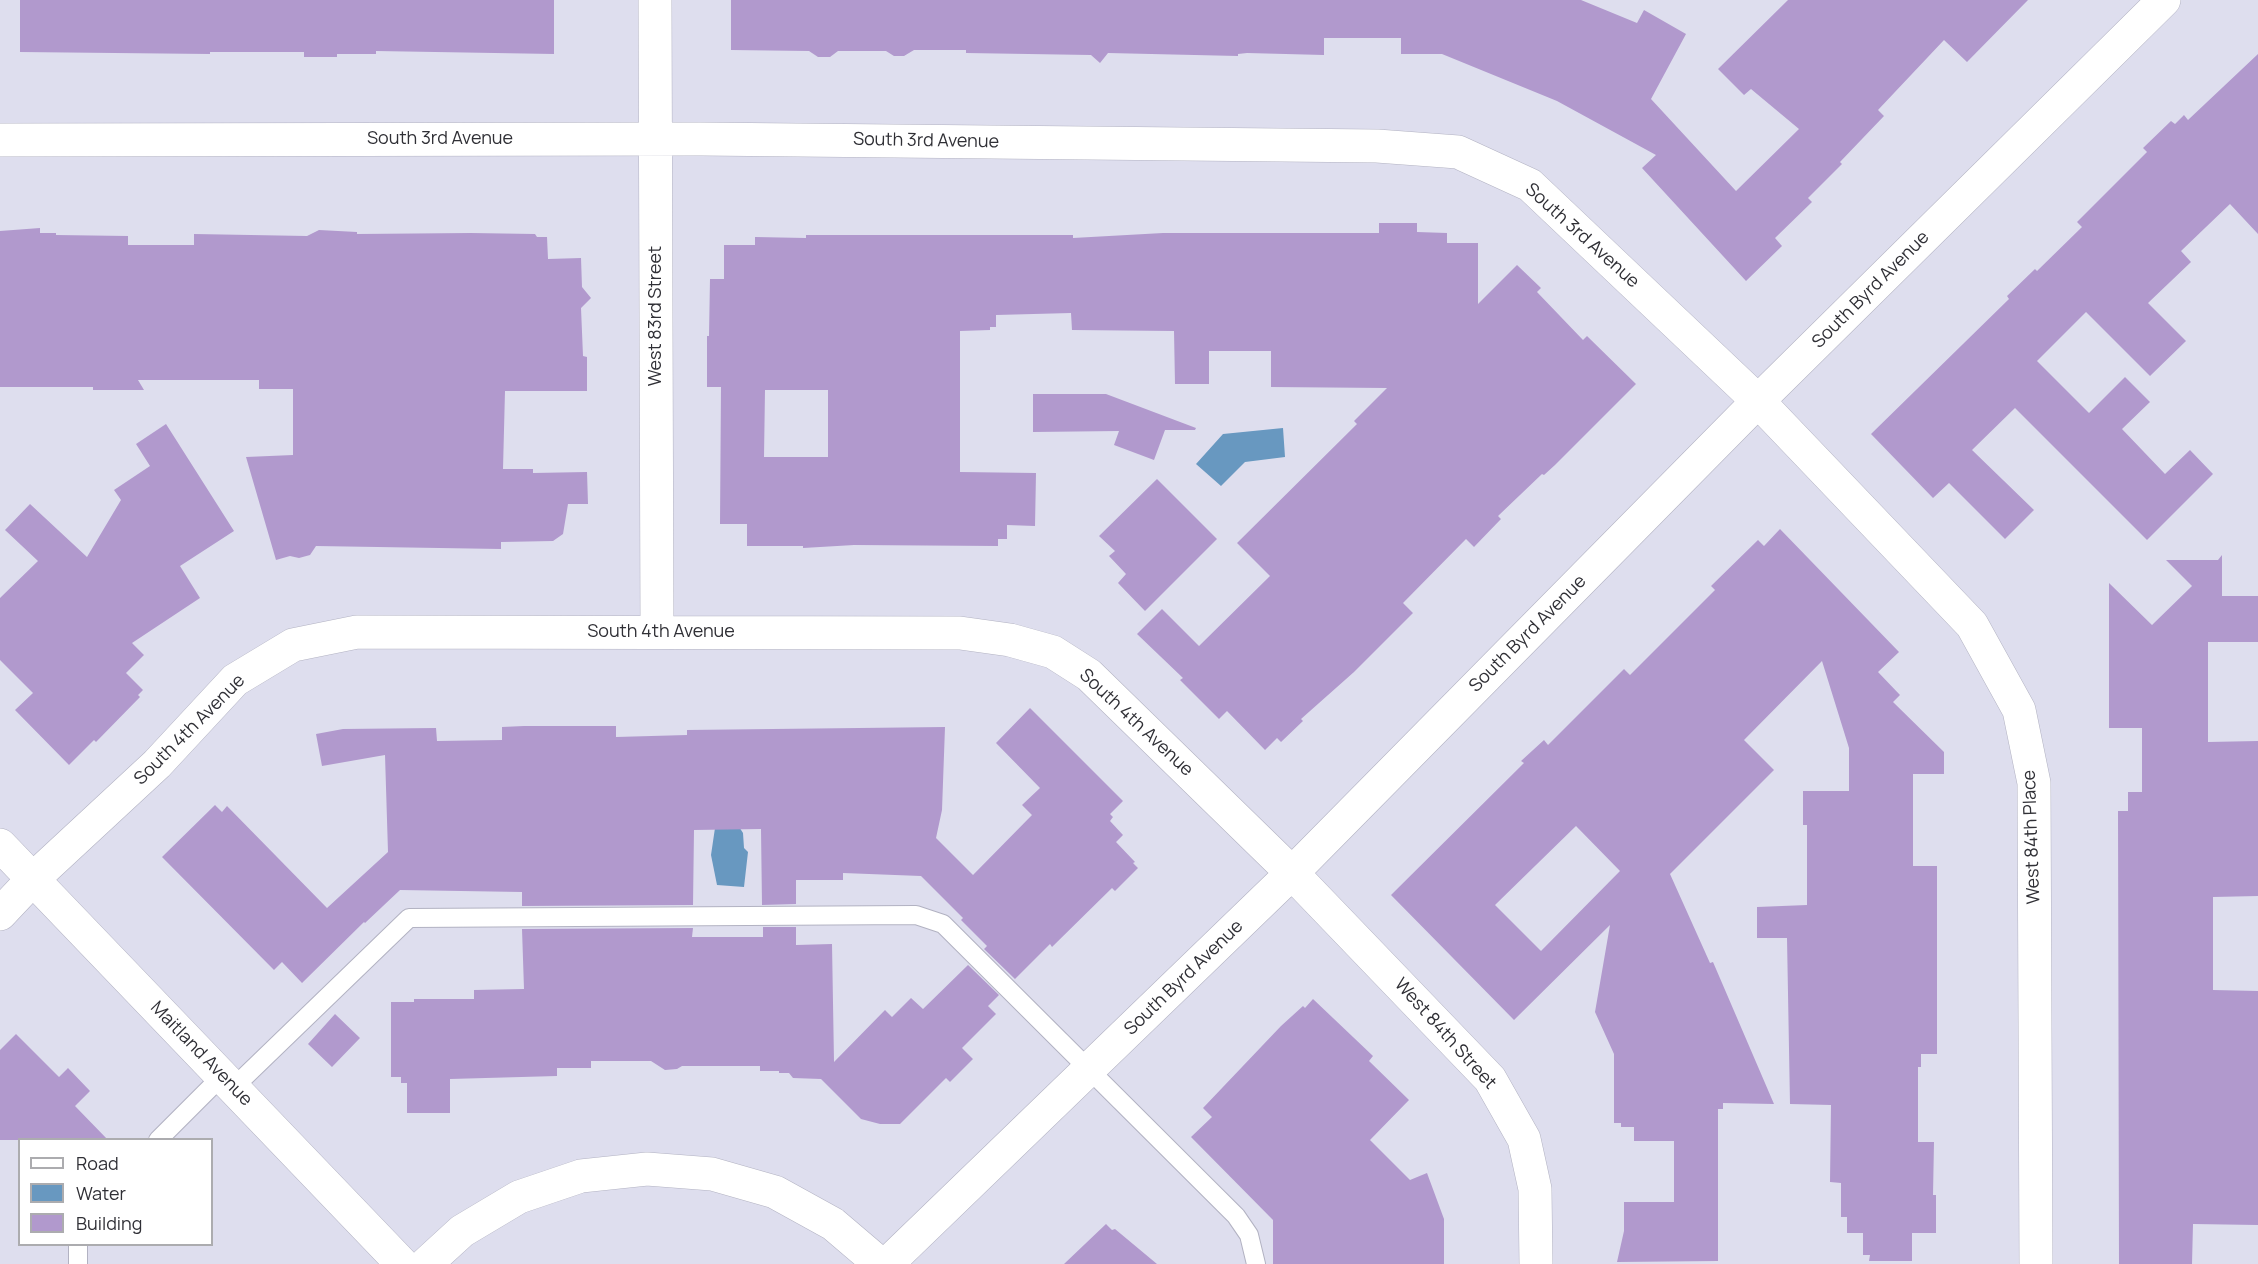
<!DOCTYPE html>
<style>
body{margin:0}
#map{position:relative;width:2258px;height:1264px;overflow:hidden;background:#dedeee;font-family:Manrope,sans-serif}
canvas{display:block}
.legend{position:absolute;left:18px;top:1138px;width:195px;height:108px;box-sizing:border-box;background:#fff;border:2px solid #acacaf;margin:0;padding:8px 10px;list-style:none;font-size:18px;color:#303036}
.legend li{display:flex;align-items:center;gap:12px;height:30px}
.legend b{width:30px;border:2px solid #acacaf}
</style>
<div id="map">
<canvas width="2258" height="1264"></canvas>
<ul class="legend">
<li><b style="height:8px;background:#fff"></b>Road</li>
<li><b style="height:16px;background:#6898c0"></b>Water</li>
<li><b style="height:16px;background:#b199cd"></b>Building</li>
</ul>
</div>
<script>
const ctx = document.querySelector('canvas').getContext('2d');
ctx.lineJoin = 'round';
function paint(path, color) {
  ctx.fillStyle = color;
  ctx.fill(path, 'evenodd');
}
function toPath(rows) {
  const path = new Path2D();
  for (const r of rows) {
    path.moveTo(r[0], r[1]);
    for (let i = 2; i < r.length; i += 2) path.lineTo(r[i], r[i + 1]);
  }
  return path;
}
function stroke(path, color, width, dash) {
  ctx.strokeStyle = color;
  ctx.lineWidth = width;
  ctx.lineCap = dash ? 'butt' : 'round';
  ctx.setLineDash(dash || []);
  ctx.stroke(path);
}
function drawText(font, color, halo, rows, align = 'center') {
  ctx.font = font + ' Manrope,sans-serif';
  ctx.lineWidth = 4.5;
  ctx.setLineDash([]);
  ctx.textBaseline = 'middle';
  ctx.strokeStyle = halo;
  ctx.fillStyle = color;
  for (const [text, x, y, turn = 0] of rows) {
    ctx.save();
    ctx.translate(x, y);
    ctx.rotate((+turn || 0) * Math.PI / 180);
    ctx.textAlign = isNaN(turn) ? turn : align;
    if (halo) ctx.strokeText(text, 0, 0);
    ctx.fillText(text, 0, 0);
    ctx.restore();
  }
}
const water = toPath([
 [1283,428,1285,457,1245,462,1221,486,1196,464,1223,434],
 [734,819,743,833,744,848,748,852,744,887,717,885,711,855,715,828]
]);
const building = toPath([
 [20,0,554,0,554,54,376,51,376,54,337,54,337,57,304,57,304,52,210,52,210,54,20,52],
 [731,0,1581,0,1637,23,1644,10,1686,34,1651,99,1736,191,1799,129,1751,89,1744,95,1718,69,1788,0,2028,0,1967,62,1944,40,1878,110,1884,116,1840,162,1842,164,1808,198,1812,202,1775,238,1782,246,1746,281,1642,168,1656,155,1557,101,1442,54,1401,54,1401,38,1324,38,1324,55,1247,53,1238,54,1238,56,1108,53,1100,63,1091,55,966,53,966,50,914,50,904,56,894,56,886,51,838,51,830,57,818,57,809,51,731,50],
 [2258,54,2258,234,2230,204,2181,251,2191,262,2148,303,2186,341,2150,376,2086,312,2037,361,2089,413,2125,377,2150,402,2122,429,2165,474,2190,450,2213,474,2147,540,2015,408,1972,450,2034,510,2005,539,1949,483,1933,498,1871,434,2009,299,2007,296,2035,269,2037,271,2082,227,2077,222,2147,152,2143,148,2171,121,2175,124,2184,115,2188,120],
 [1379,223,1417,223,1417,232,1447,233,1447,243,1478,243,1478,304,1517,265,1541,288,1537,292,1583,340,1587,336,1636,384,1555,465,1544,475,1542,474,1498,516,1501,519,1474,547,1466,539,1403,603,1413,613,1354,672,1301,719,1303,721,1281,742,1277,738,1265,750,1227,711,1219,719,1180,680,1183,678,1137,634,1162,609,1199,646,1270,576,1237,543,1357,424,1354,421,1387,388,1271,387,1271,351,1209,351,1209,384,1175,384,1174,331,1072,330,1071,313,996,315,996,327,990,327,990,330,960,331,960,472,1036,473,1035,526,1007,525,1007,539,998,539,998,546,854,545,803,548,803,546,747,546,747,524,720,524,721,387,707,387,707,336,709,336,710,279,724,279,724,245,755,245,755,237,806,238,806,235,1073,235,1073,238,1163,233,1379,233],
 [765,390,828,390,828,457,764,457],
 [40,228,40,233,56,233,56,235,128,236,128,245,194,245,194,234,307,236,319,230,357,232,357,234,471,233,535,234,537,237,547,237,548,259,581,258,582,287,591,298,581,308,583,356,587,357,587,391,505,391,503,469,533,469,533,473,587,472,588,504,568,504,563,534,553,541,501,542,501,549,316,546,310,555,299,558,290,556,276,560,246,457,293,455,293,389,259,389,259,380,138,380,144,390,93,390,93,387,0,387,0,231],
 [1033,394,1106,394,1196,428,1195,430,1165,430,1154,460,1114,445,1119,431,1033,432],
 [166,424,234,531,180,566,200,598,132,643,144,655,126,673,143,690,138,695,140,697,96,742,94,740,69,765,15,710,33,693,0,660,0,598,38,561,5,530,30,504,87,557,121,500,114,490,150,466,136,444],
 [1157,479,1217,539,1145,611,1118,583,1126,574,1109,556,1115,551,1099,536],
 [1780,529,1899,652,1878,672,1900,695,1893,702,1944,752,1944,774,1913,774,1913,866,1937,866,1937,1054,1921,1054,1921,1067,1918,1067,1918,1142,1934,1142,1933,1195,1936,1195,1936,1233,1912,1233,1912,1261,1869,1261,1870,1255,1863,1255,1863,1233,1847,1233,1847,1217,1841,1217,1841,1183,1830,1182,1831,1105,1790,1104,1787,938,1757,938,1757,907,1807,905,1807,825,1803,825,1803,791,1849,791,1849,748,1822,661,1744,740,1774,770,1670,874,1710,963,1713,962,1774,1104,1723,1103,1723,1109,1718,1109,1718,1261,1617,1262,1624,1231,1624,1202,1674,1202,1674,1141,1634,1141,1634,1127,1621,1127,1621,1123,1614,1123,1614,1054,1595,1012,1610,925,1514,1020,1391,895,1524,763,1521,761,1544,740,1548,745,1624,669,1630,675,1715,590,1711,586,1758,540,1764,546],
 [1576,826,1620,871,1541,951,1495,905],
 [2222,555,2222,596,2258,596,2258,642,2208,642,2208,742,2258,741,2258,896,2213,897,2213,990,2258,991,2258,1225,2193,1224,2192,1264,2119,1264,2118,811,2128,811,2128,792,2142,792,2142,728,2109,728,2109,583,2152,625,2192,586,2166,560,2218,560],
 [1030,708,1123,801,1110,814,1113,817,1110,821,1123,835,1116,842,1135,862,1133,863,1138,868,1115,891,1112,888,1052,947,1050,944,1015,979,984,949,987,946,961,920,963,918,921,876,843,873,843,880,796,880,796,904,762,905,761,829,694,830,693,905,522,906,522,892,400,890,365,923,364,922,302,983,282,962,274,970,162,857,215,805,222,812,227,806,327,908,388,852,385,755,322,766,316,734,343,729,436,728,437,741,502,740,502,727,524,726,616,726,616,737,687,735,687,730,945,727,942,810,936,838,973,875,1032,815,1022,805,1040,788,996,743],
 [763,927,796,927,796,945,832,944,834,1062,885,1010,892,1017,911,998,923,1009,968,965,999,995,988,1006,996,1014,962,1048,973,1059,950,1082,946,1078,900,1124,880,1124,861,1119,821,1079,793,1078,789,1073,779,1073,779,1071,760,1071,760,1066,682,1066,677,1069,665,1070,651,1061,591,1061,591,1068,557,1068,557,1076,450,1079,450,1113,407,1113,407,1083,401,1083,401,1077,391,1077,391,1002,414,1002,414,999,474,999,474,990,524,989,522,929,693,928,692,937,763,937],
 [1313,999,1373,1056,1369,1061,1409,1100,1370,1140,1410,1180,1427,1173,1444,1219,1444,1264,1273,1264,1273,1220,1191,1137,1212,1117,1203,1108,1281,1026,1303,1006,1305,1008],
 [335,1014,360,1038,332,1067,308,1044],
 [16,1034,59,1077,68,1068,90,1091,75,1106,108,1140,0,1140,0,1050],
 [1106,1224,1112,1230,1115,1229,1157,1264,1064,1264]
]);
const lane = toPath([
 [233,1088,409,918,916,915,943,924,1236,1216,1249,1235,1256,1264],
 [158,1140,222,1076],
 [78,1264,78,1244]
]);
const street = toPath([
 [655,0,657,631],
 [0,140,701,139,1377,146,1458,152,1530,185,1758,401,1972,625,2019,710,2034,783,2036,1264],
 [0,914,33,879,157,764,235,680,293,645,357,632,960,633,1010,640,1053,652,1089,675,1292,873,1490,1079,1524,1139,1535,1189,1536,1264],
 [887,1264,1292,873,1758,401,2164,0]
]);
const secondary = toPath([
 [0,845,402,1264],
 [426,1264,462,1231,519,1197,581,1176,647,1169,712,1174,775,1192,833,1224,880,1264]
]);
const streetNames = [
 ["South 3rd Avenue",440,139],
 ["South 3rd Avenue",926,141,1],
 ["South 3rd Avenue",1582,236,42],
 ["South Byrd Avenue",1871,290,-45],
 ["West 83rd Street",656,316,-90],
 ["South 4th Avenue",661,632],
 ["South Byrd Avenue",1528,634,-45],
 ["South 4th Avenue",1136,723,43],
 ["South 4th Avenue",190,730,-45],
 ["West 84th Place",2032,837,-92],
 ["South Byrd Avenue",1184,978,-44],
 ["West 84th Street",1445,1034,48],
 ["Maitland Avenue",201,1054,46]
];
paint(water, '#6898c0');
paint(building, '#b199cd');
stroke(lane, '#b2b2c2', 20);
stroke(street, '#b2b2c2', 34);
stroke(secondary, '#b2b2c2', 34);
stroke(lane, '#fff', 18);
stroke(street, '#fff', 33);
stroke(secondary, '#fff', 33);
drawText('18px', '#303036', '#fff', streetNames);
</script>
